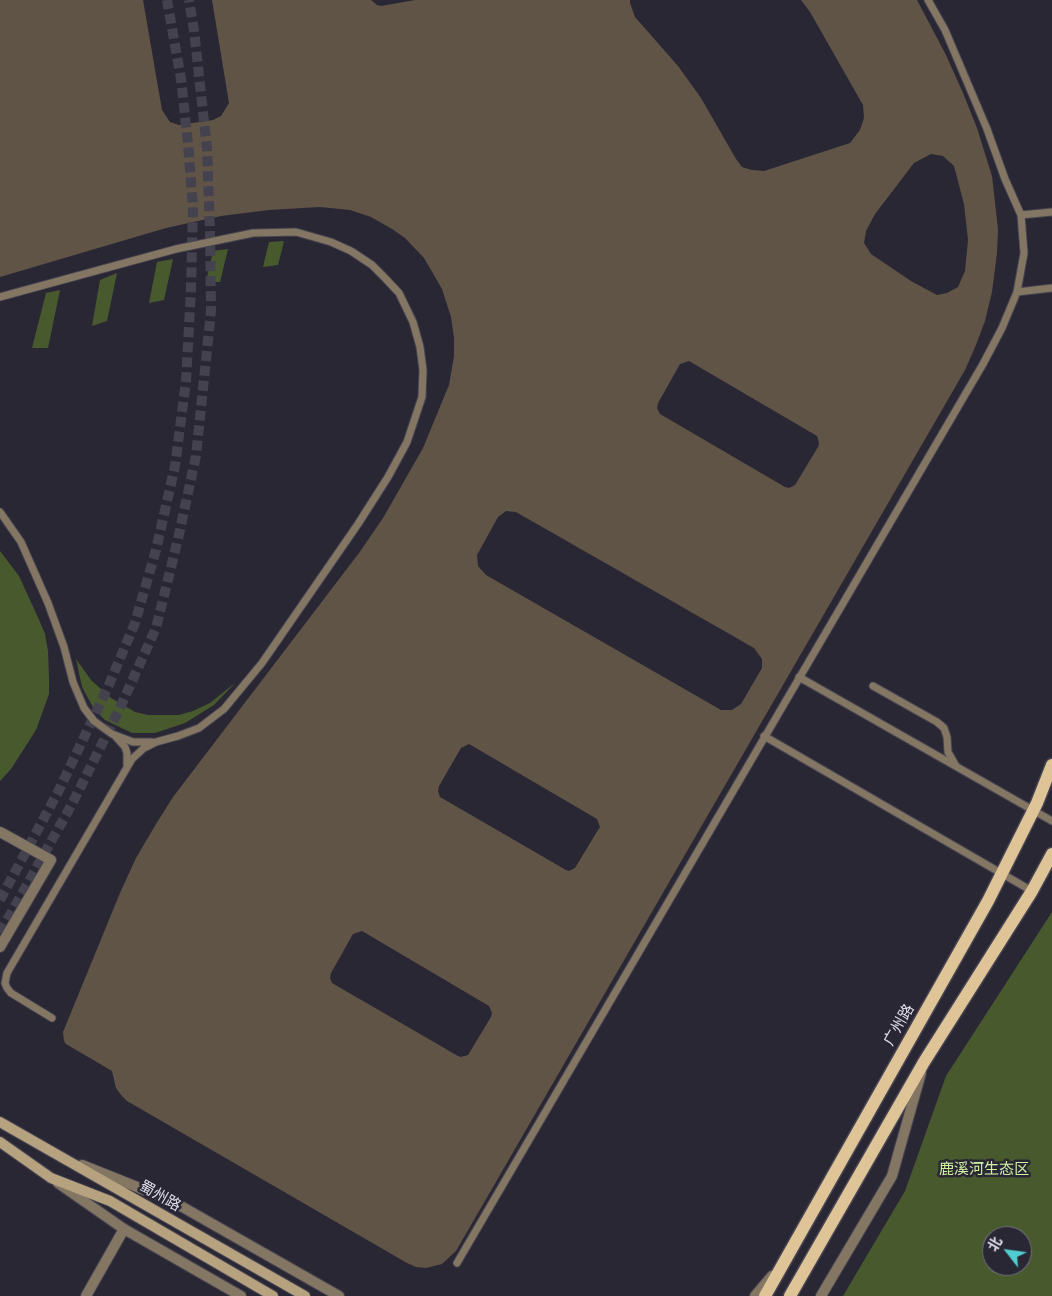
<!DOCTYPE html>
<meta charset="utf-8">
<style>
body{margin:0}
#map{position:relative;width:1052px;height:1296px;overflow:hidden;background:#2a2735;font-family:Raleway,"Noto Sans SC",sans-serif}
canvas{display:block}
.north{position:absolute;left:982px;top:1226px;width:50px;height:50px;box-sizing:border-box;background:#2a2735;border:1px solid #72707d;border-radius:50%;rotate:300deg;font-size:14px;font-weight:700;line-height:20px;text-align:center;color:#dfdee8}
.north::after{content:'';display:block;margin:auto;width:18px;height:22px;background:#52ccd0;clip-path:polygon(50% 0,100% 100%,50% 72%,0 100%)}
</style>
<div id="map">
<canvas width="1052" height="1296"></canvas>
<div class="north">北</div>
</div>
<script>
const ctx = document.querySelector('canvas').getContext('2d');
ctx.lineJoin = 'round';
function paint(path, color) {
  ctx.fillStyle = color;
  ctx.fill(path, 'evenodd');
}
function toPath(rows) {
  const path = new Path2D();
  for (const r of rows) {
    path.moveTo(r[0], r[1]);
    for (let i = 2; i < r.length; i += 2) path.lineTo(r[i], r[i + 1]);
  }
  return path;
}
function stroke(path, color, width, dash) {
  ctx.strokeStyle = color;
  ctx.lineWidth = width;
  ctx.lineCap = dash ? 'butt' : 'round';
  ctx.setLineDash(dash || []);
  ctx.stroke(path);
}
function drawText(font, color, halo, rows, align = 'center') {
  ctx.font = font + ' Raleway,"Noto Sans SC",sans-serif';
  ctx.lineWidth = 5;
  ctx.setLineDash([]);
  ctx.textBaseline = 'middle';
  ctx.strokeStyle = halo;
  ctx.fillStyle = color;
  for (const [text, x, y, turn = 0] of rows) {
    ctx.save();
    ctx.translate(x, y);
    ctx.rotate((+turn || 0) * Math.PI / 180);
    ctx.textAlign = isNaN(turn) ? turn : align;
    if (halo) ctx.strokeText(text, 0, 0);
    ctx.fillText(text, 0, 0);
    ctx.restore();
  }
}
const green = toPath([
 [284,241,278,265,263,267,269,242],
 [228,249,220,282,206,282,213,251],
 [173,259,164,300,149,303,157,262],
 [117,273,107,321,92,326,100,280],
 [60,290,48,348,32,348,46,293],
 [0,551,19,576,40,622,45,634,48,651,49,678,49,694,36,730,11,769,0,781],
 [76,659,91,680,111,698,135,712,148,715,179,715,193,711,210,703,235,683,214,705,185,723,155,733,132,733,105,720,94,709,82,687],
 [1052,912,1052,1296,843,1296,905,1191,946,1076],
 [992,1236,1022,1236,1022,1266,992,1266]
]);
const building = toPath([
 [0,0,143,0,162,110,170,122,179,125,213,120,221,116,229,103,212,0,371,0,377,5,381,6,415,0,630,0,630,3,635,17,678,66,701,98,736,159,742,167,752,170,764,171,850,143,860,130,864,118,863,105,810,12,801,0,917,0,946,55,963,93,977,128,992,176,998,229,997,253,992,292,985,321,976,345,965,370,456,1251,442,1264,426,1268,416,1267,407,1263,127,1101,121,1095,116,1088,112,1071,66,1044,64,1041,63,1032,120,893,136,858,156,824,173,797,359,553,383,518,423,448,449,385,454,356,454,338,451,317,442,289,424,258,405,238,392,229,371,217,350,210,320,207,269,210,221,216,166,228,0,277],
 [931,154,943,156,954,166,964,204,968,240,965,271,958,287,947,293,937,295,911,281,871,254,864,243,866,231,875,214,914,163],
 [689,361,817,436,819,443,818,447,795,485,789,488,785,487,660,414,657,408,658,403,680,364],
 [506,511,516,512,754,648,762,659,762,668,741,704,732,710,721,710,486,575,478,566,477,555,498,517],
 [469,744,597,819,600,827,598,830,575,868,569,871,566,870,440,797,438,791,439,786,461,748],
 [362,931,489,1006,492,1013,491,1017,468,1055,461,1057,458,1056,332,983,330,978,331,973,353,934]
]);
const secondaryTunnel = toPath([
 [0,900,58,792,108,687,135,623,156,550,175,466,186,381,191,289,193,207,188,144,181,79,167,0],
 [0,933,72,804,119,710,156,628,178,539,196,456,211,311,210,231,207,149,194,30,189,0]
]);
const service = toPath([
 [1021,215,1052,212],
 [1017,292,1052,288],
 [0,297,176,249,253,233,296,232,331,242,351,251,372,265,384,277,399,293,413,322,420,347,423,370,422,397,407,442,388,477,358,524,262,663,224,709,199,728,178,736,156,742,144,748,132,759,7,973,5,983,7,988,11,993,52,1018],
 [0,512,21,542,48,603,64,647,73,682,84,708,94,721,112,734,133,742,152,742],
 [799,677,1052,821],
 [873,686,937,722,944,728,947,737,948,752,956,766],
 [764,736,1032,891],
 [116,737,125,747,127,753,127,765],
 [457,1263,983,364,1002,328,1017,292,1024,253,1021,215,1005,179,987,129,945,30,928,0]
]);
const pedestrian = toPath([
 [0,832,51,860,0,947]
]);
const minor = toPath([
 [86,1296,124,1229]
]);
const tertiary = toPath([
 [82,1165,172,1201,339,1296],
 [58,1183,124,1229,241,1296],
 [755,1296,772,1276],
 [821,1296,892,1176,921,1073]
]);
const secondary = toPath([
 [0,1122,305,1296],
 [0,1142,51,1178,110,1201,273,1296]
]);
const primary = toPath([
 [765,1296,988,901,1037,803,1052,765],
 [790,1296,924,1062,1032,891,1052,854]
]);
const streetNames = [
 ["广州路",899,1025,-60],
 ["蜀州路",160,1196,30]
];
const parkNames = [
 ["鹿溪河生态区",984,1169]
];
paint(green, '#485a2d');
paint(building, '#605447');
stroke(secondaryTunnel, '#454250', 10, [10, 5]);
stroke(service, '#474452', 9);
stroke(pedestrian, '#474452', 12);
stroke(minor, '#474452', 12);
stroke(tertiary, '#474452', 12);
stroke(secondary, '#474452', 12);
stroke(primary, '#474452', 15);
stroke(service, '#837662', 7);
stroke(pedestrian, '#837662', 10);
stroke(minor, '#837662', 10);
stroke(tertiary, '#837662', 10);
stroke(secondary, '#b7a280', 10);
stroke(primary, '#dfc498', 12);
drawText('15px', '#dfdee8', '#2a2735', streetNames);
drawText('15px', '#d0f1a2', '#2a2735', parkNames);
</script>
